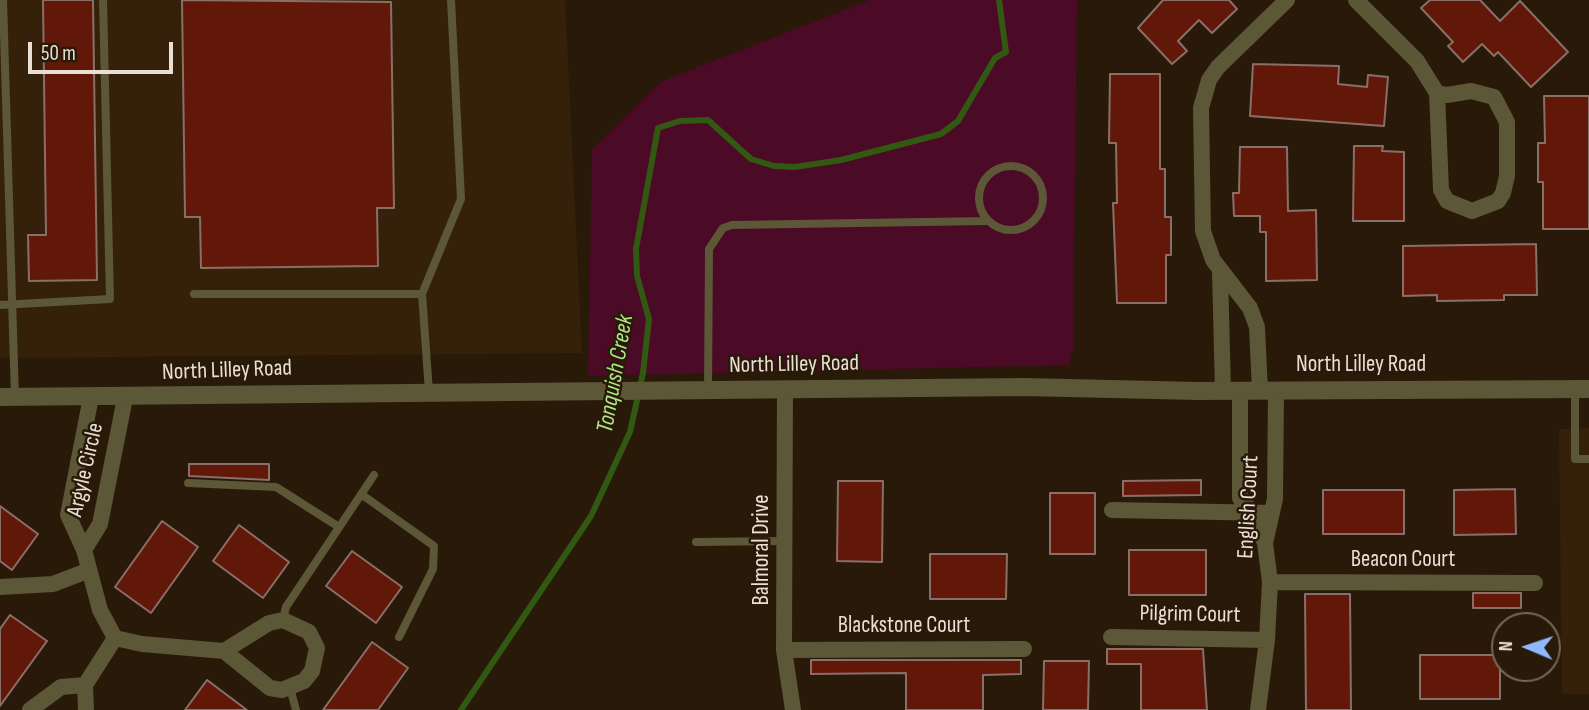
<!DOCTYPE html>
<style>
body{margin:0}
#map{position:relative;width:1589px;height:710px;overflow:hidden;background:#281909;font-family:"Sofia Sans Condensed",sans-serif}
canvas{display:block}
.north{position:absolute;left:1491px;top:612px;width:70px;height:70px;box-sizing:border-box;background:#281909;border:2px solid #76685b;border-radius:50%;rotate:272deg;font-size:19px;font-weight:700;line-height:28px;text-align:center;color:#eadfd5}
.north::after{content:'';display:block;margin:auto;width:24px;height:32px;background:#8fb8fd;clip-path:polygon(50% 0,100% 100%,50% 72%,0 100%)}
.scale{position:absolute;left:28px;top:42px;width:145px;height:32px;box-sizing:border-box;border:4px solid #eadfd5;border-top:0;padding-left:9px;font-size:21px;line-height:24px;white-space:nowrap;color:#eadfd5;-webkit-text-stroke:5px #281909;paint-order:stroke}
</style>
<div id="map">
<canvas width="1589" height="710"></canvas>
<div class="north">N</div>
<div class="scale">50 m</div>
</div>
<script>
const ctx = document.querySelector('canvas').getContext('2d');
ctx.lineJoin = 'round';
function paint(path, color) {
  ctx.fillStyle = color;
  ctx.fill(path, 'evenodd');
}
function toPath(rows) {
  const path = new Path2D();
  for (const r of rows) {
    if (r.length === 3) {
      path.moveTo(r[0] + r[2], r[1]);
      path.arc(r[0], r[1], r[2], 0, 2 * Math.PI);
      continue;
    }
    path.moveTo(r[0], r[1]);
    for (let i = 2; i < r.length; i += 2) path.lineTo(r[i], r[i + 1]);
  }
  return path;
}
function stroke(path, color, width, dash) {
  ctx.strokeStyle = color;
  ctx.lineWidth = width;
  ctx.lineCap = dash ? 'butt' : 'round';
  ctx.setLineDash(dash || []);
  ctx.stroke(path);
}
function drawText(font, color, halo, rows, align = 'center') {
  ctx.font = font + ' "Sofia Sans Condensed",sans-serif';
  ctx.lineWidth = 5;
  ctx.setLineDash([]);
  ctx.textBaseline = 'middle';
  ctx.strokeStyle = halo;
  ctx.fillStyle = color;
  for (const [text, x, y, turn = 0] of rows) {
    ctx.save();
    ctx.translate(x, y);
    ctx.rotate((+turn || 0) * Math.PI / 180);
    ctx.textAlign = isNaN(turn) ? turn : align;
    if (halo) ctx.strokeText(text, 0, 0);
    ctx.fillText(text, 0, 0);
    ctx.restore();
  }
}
const built = toPath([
 [0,0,565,0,582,353,0,358],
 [1589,428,1589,694,1562,694,1559,429]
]);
const green = toPath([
 [870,0,1077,0,1073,349,1069,365,588,376,592,150,662,81]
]);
const stream = toPath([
 [461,710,591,516,630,432,643,373,649,319,637,276,636,249,658,128,680,121,708,120,751,159,774,166,795,167,841,160,941,134,958,121,995,58,1006,52,999,0]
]);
const building = toPath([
 [43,0,93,0,97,280,29,281,28,235,46,235,43,0],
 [182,0,391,2,394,208,377,208,378,266,201,268,200,217,185,217,182,0],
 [1163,0,1229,0,1237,9,1212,33,1199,20,1178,41,1187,51,1172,64,1138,28,1163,0],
 [1430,0,1480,0,1500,21,1520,1,1568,52,1531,87,1498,52,1494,56,1482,44,1463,62,1448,46,1453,42,1421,8,1430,0],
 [1253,64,1339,66,1338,84,1367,87,1368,75,1388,77,1384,126,1250,116,1253,64],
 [1110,74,1160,74,1160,169,1165,169,1165,217,1171,217,1171,255,1166,255,1166,303,1117,303,1113,203,1117,203,1116,143,1109,143,1110,74],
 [1544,96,1589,96,1589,229,1543,229,1543,182,1538,182,1538,143,1545,143,1544,96],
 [1354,146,1383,146,1382,151,1404,152,1404,221,1353,221,1354,146],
 [1240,147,1287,147,1288,211,1316,210,1317,280,1266,281,1266,232,1260,232,1260,216,1234,216,1233,193,1239,193,1240,147],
 [1536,244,1537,295,1504,295,1504,300,1437,301,1437,295,1403,296,1403,246,1536,244],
 [189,464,269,464,269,480,189,476,189,464],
 [1201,480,1201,495,1123,496,1123,481,1201,480],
 [838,481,883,481,882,562,837,561,838,481],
 [1515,489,1516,534,1454,535,1454,490,1515,489],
 [1323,490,1404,490,1404,534,1323,534,1323,490],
 [1050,493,1095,493,1095,554,1050,554,1050,493],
 [0,506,38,534,12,570,0,561,0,506],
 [162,521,198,547,151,613,115,587,162,521],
 [239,525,289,562,263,598,213,561,239,525],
 [1129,550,1206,550,1206,595,1129,595,1129,550],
 [352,551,402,587,376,623,326,586,352,551],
 [930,554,1007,554,1006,599,930,599,930,554],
 [1473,593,1521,593,1521,608,1473,608,1473,593],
 [1305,594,1350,594,1351,710,1306,710,1305,594],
 [10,615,47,641,0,706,0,629,10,615],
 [372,642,408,668,378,710,323,710,372,642],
 [1107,649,1203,649,1207,710,1141,710,1141,664,1107,664,1107,649],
 [1420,655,1500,655,1500,699,1420,699,1420,655],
 [811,660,1021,660,1021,674,983,675,983,710,906,710,906,673,811,674,811,660],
 [1044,661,1089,661,1088,710,1043,710,1044,661],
 [207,680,247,710,185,710,207,680]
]);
const service = toPath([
 [3,0,15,397],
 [1011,198,32],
 [194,294,422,294],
 [0,305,110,299,103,0],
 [1575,389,1575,459,1589,459],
 [708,390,709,249,723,228,732,225,987,221],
 [429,392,422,294,461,199,451,0],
 [188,483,276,487,339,527],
 [361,494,434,546,433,569,399,637],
 [696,542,785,541],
 [283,620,286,607,374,475],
 [290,688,296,710]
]);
const minor = toPath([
 [1356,0,1417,61,1437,93],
 [1471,91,1494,97,1507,122,1507,176,1503,193,1498,201,1472,211,1447,201,1441,190,1437,93,1447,95,1471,91],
 [1220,272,1223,391],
 [785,389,784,650,793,710],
 [1240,391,1240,498,1252,512,1265,543],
 [1260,391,1257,327,1250,308,1213,260,1203,231,1201,108,1209,80,1218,67,1287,0],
 [1112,510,1272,513],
 [84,550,100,524,125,398],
 [1270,582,1535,583],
 [0,587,53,584,87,571],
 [283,620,309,632,317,648,312,671,304,681,282,690,270,688,224,651,269,623,283,620],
 [1111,637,1267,640],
 [115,638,142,644,224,651],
 [784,650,1024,649],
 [30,710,61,687,85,685],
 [86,710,85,685,115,638,100,610,84,550,68,515,91,397],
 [1258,710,1267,640,1270,582,1265,543,1275,499,1276,390]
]);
const tertiary = toPath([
 [0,397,1024,387,1198,391,1589,389]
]);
const streetNames = [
 ["North Lilley Road",794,365,-1],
 ["North Lilley Road",1361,365],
 ["North Lilley Road",227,371,-2],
 ["Argyle Circle",86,470,-77],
 ["English Court",1249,507,-87],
 ["Balmoral Drive",762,550,-90],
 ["Beacon Court",1403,560],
 ["Pilgrim Court",1190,615,1],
 ["Blackstone Court",904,626]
];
const waterNames = [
 ["Tonquish Creek",616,374,-80]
];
paint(built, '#35210a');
paint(green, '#4b0a26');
stroke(stream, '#325912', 6);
paint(building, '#621808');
stroke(building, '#8a6f69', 2);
stroke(service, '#5c5737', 8);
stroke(minor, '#5c5737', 16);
stroke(tertiary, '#5c5737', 18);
drawText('23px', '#eadfd5', '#281909', streetNames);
drawText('italic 24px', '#ace787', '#281909', waterNames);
</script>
